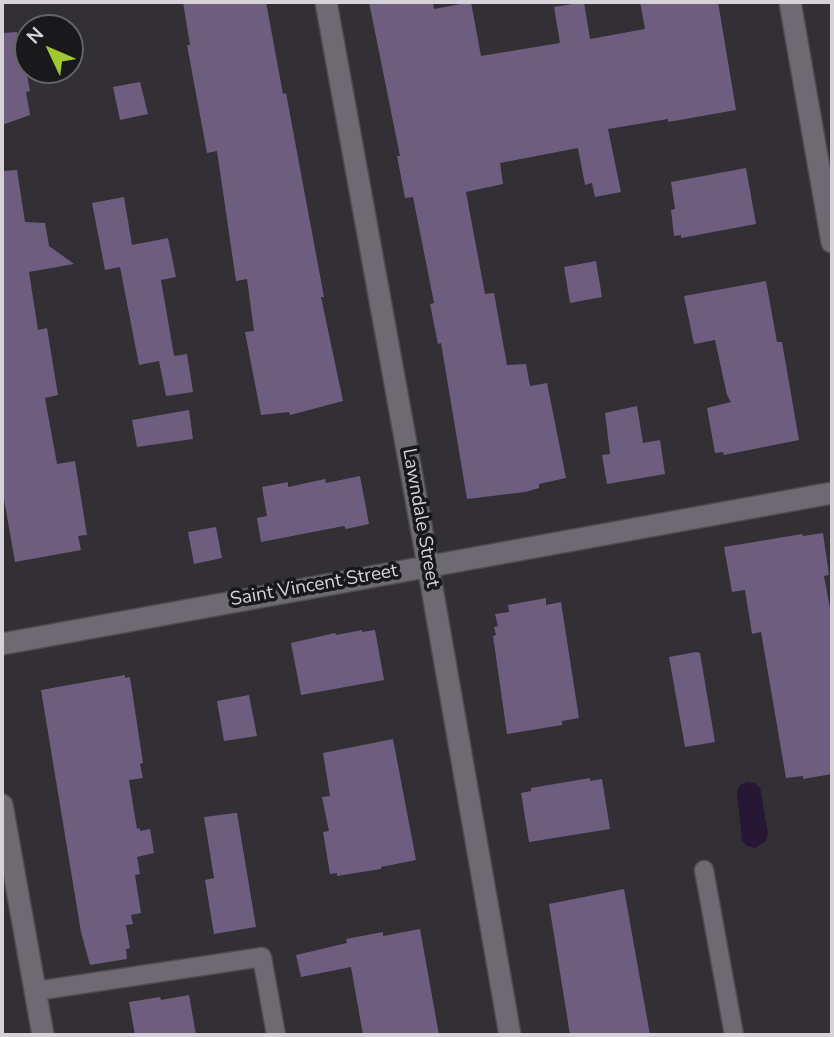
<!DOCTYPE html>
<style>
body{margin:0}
#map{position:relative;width:834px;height:1037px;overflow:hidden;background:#322f35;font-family:"Nunito Sans",sans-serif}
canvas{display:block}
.frame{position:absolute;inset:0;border:4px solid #d5d3d7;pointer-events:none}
.north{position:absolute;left:14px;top:14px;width:70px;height:70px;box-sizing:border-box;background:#19181a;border:2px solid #646366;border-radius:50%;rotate:314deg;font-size:19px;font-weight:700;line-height:28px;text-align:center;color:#d5d3d7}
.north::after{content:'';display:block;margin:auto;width:24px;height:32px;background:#9eca2e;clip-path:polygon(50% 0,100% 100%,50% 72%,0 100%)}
</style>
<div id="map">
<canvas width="834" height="1037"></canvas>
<div class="frame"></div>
<div class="north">N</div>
</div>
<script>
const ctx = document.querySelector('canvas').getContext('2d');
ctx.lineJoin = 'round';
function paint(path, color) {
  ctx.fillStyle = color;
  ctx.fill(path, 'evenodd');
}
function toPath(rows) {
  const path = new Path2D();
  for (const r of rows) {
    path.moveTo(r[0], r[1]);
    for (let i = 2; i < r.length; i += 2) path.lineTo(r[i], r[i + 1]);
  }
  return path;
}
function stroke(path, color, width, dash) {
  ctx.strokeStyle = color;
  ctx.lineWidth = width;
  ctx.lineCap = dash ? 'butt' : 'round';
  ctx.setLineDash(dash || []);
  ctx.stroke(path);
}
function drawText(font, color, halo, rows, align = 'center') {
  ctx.font = font + ' "Nunito Sans",sans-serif';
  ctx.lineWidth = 7;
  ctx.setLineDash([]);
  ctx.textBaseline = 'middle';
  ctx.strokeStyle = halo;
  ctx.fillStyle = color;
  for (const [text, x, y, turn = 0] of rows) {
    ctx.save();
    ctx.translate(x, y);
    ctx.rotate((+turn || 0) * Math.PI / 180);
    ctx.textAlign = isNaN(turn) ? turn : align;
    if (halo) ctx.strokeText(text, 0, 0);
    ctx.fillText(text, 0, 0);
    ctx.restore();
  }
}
const water = toPath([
 [747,782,754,783,760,787,768,834,766,841,755,848,747,846,742,841,737,792,740,785]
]);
const building = toPath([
 [183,2,266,2,283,94,286,93,324,297,321,297,343,401,290,415,289,412,261,415,245,332,254,331,247,279,236,281,217,151,207,153,187,45,190,45],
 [369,2,433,2,434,9,471,2,481,56,560,43,554,7,584,2,590,39,645,29,640,2,718,2,736,110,668,122,668,119,608,129,621,192,595,197,592,183,585,185,578,148,500,163,503,184,466,192,485,294,494,293,507,365,526,364,530,386,547,383,566,478,539,484,539,488,525,492,467,499,441,343,438,344,430,304,434,303,413,197,405,198,397,156,400,156],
 [17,32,21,60,24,59,30,91,26,92,30,115,2,125,2,33],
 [140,82,148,114,120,120,113,87],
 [746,168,756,224,681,238,681,235,674,236,671,210,675,209,671,182],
 [17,170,25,222,45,223,49,246,74,264,29,272,38,330,47,328,58,395,45,398,57,464,75,461,87,535,78,536,81,550,15,562,2,488,2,171],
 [124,197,132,245,168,238,176,277,161,280,174,356,187,354,193,392,166,396,159,361,139,365,120,267,105,270,92,203],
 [596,261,602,297,570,303,564,267],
 [766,281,777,342,782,342,799,440,724,455,723,452,715,453,707,408,731,402,727,395,715,340,694,344,684,296],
 [637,406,643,443,660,440,665,474,607,484,602,455,610,454,605,413],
 [189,410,193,439,137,447,132,420],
 [360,476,369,524,346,529,344,526,261,542,257,518,267,516,262,487,288,482,288,487,325,479,326,483],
 [216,527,222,558,194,564,188,532],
 [823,533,829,575,824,576,832,619,832,774,803,779,803,776,786,778,761,632,752,634,745,590,732,592,724,547,802,534,803,536],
 [546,598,546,605,561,602,579,718,562,721,562,725,507,734,493,636,496,635,494,627,498,626,495,614,509,612,508,605],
 [362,630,362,632,375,630,384,680,301,695,291,643,335,633,336,635],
 [696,652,700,653,715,742,685,747,669,657],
 [125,675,125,678,130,677,143,763,140,764,143,778,129,780,137,829,140,828,140,831,150,829,154,853,137,857,140,874,135,875,141,913,131,915,133,924,126,925,130,948,126,949,127,959,90,965,81,932,41,690],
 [249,695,257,736,224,741,217,701],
 [393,739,416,860,381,867,381,869,337,876,337,873,330,874,323,832,329,831,322,797,330,796,323,753],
 [590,778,590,781,602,779,610,829,529,842,521,793,531,791,531,788],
 [235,813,237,813,256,927,214,934,205,880,214,878,204,817],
 [624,889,650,1035,570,1035,549,904],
 [420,929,439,1035,363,1035,351,967,301,977,296,955,347,943,346,939,383,932,383,936],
 [189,995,196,1035,135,1035,129,1002,160,997,161,1000]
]);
const lane = toPath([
 [704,870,734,1035],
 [36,991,262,957,276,1035]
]);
const street = toPath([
 [326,2,428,565,510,1035],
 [790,2,832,242],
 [2,644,832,493],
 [2,805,43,1035]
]);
const streetNames = [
 ["Lawndale Street",420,518,80],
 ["Saint Vincent Street",314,586,-10]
];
paint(water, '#261835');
paint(building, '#6d5e80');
stroke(lane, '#4e4c50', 21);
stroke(street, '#4e4c50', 24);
stroke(lane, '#6d6b71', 18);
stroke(street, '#6d6b71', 21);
drawText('19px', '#d5d3d7', '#19181a', streetNames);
</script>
